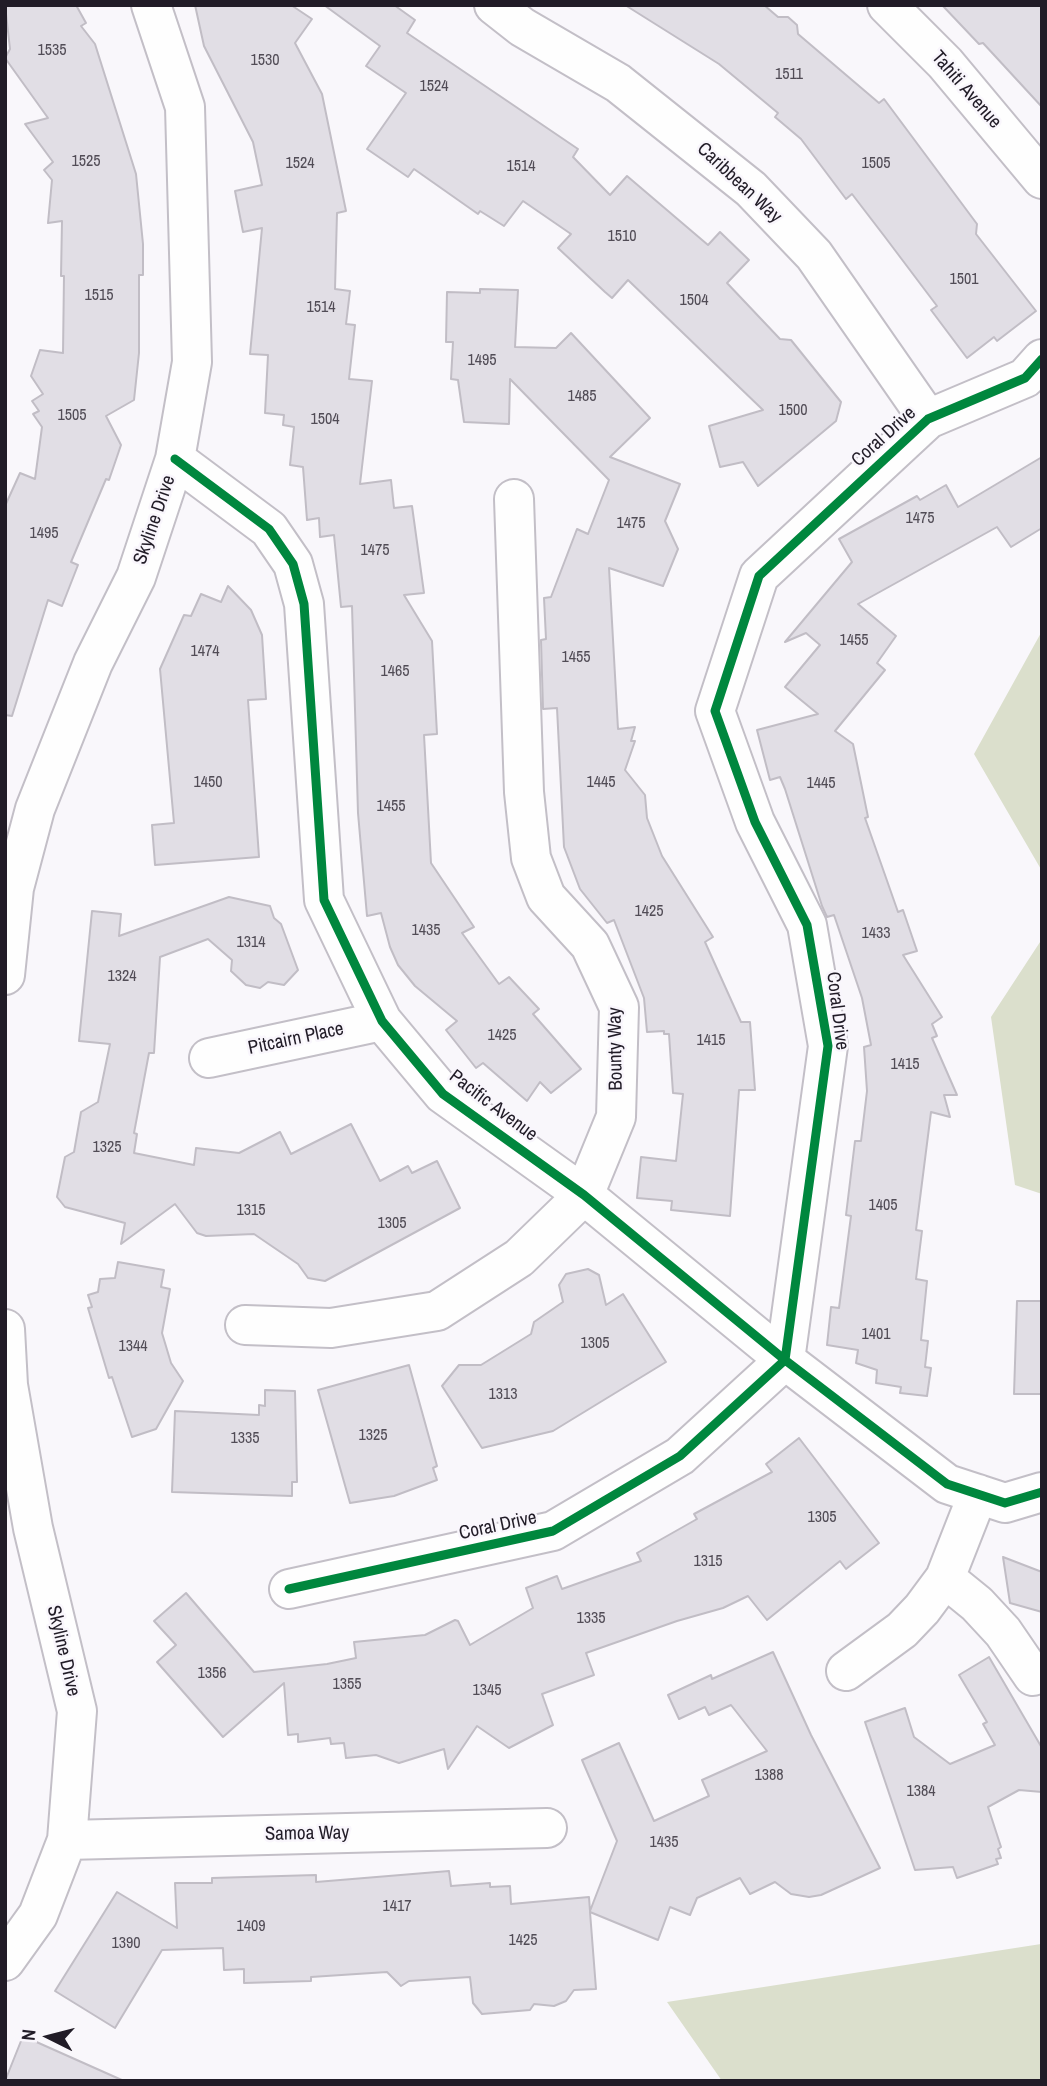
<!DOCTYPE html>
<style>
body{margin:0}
#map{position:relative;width:1047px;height:2086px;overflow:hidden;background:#f9f7fb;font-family:"Archivo Narrow",sans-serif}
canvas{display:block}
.frame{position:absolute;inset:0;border:7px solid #211c27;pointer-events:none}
.north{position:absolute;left:14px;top:2002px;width:70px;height:70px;-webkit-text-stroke:5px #f9f6fc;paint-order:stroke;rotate:276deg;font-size:19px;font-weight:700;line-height:28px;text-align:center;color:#211c27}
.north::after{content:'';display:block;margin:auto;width:24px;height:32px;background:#211c27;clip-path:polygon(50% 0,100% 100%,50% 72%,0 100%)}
</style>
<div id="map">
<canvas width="1047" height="2086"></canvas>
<div class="frame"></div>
<div class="north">N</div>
</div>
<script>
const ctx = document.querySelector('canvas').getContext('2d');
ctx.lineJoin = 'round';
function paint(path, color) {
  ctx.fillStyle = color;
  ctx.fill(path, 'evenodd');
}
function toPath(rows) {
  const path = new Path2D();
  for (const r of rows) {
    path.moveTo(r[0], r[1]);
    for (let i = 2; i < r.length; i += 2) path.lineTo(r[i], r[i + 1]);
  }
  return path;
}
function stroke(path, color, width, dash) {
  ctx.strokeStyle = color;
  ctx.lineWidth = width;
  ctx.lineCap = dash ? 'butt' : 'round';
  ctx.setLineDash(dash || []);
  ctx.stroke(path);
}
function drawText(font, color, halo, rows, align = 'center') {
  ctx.font = font + ' "Archivo Narrow",sans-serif';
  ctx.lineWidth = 5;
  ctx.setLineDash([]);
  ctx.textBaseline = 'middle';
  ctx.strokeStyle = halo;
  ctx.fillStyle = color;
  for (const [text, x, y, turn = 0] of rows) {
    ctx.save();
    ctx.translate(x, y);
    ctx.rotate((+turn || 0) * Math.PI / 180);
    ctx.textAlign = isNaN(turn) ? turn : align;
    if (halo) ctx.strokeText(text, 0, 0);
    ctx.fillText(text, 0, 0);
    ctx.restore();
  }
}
const green = toPath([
 [1042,631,1042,871,974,754],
 [1042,939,1042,1194,1015,1185,991,1017],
 [1041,1944,1042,2081,722,2081,667,2002]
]);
const building = toPath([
 [5,5,76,5,86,23,81,26,95,44,136,174,143,244,143,275,139,275,139,353,134,400,106,416,121,445,109,480,106,479,71,562,78,565,62,606,48,600,12,716,5,715,5,506,20,473,35,479,42,427,33,414,39,411,32,401,43,394,31,376,40,350,63,353,64,276,61,276,62,221,48,223,52,180,44,170,53,162,25,124,48,118,5,58,10,49,5,5],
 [195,5,291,5,312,19,295,43,322,94,346,211,337,213,335,289,350,291,346,324,355,325,349,379,372,381,360,484,391,480,394,508,412,506,424,593,404,595,432,641,437,734,424,735,431,863,474,927,462,933,499,984,509,977,539,1009,533,1014,581,1069,551,1093,540,1082,527,1101,483,1063,476,1068,446,1030,457,1021,415,986,398,965,390,947,381,913,367,916,358,813,352,606,341,607,334,535,320,537,319,518,307,520,303,467,290,465,294,427,283,425,284,415,265,413,268,355,250,354,262,228,243,232,235,191,262,185,253,142,204,46,195,5],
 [324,5,394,5,415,20,407,33,578,149,573,157,610,195,627,176,708,245,720,232,749,260,727,283,780,339,791,340,841,402,836,421,758,486,743,462,720,467,709,426,763,410,628,280,612,298,605,292,558,248,571,234,523,201,504,226,480,211,478,214,414,169,408,177,367,149,406,93,366,66,380,46,324,5],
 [625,5,764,5,778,17,788,17,797,25,798,34,879,103,884,99,977,224,976,234,1036,311,997,341,994,337,967,358,931,310,937,306,885,237,852,194,846,199,801,139,775,117,778,113,719,64,625,5],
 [942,5,1042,5,1042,107,983,43,979,44,942,5],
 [480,289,518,290,515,347,556,348,571,333,650,418,610,457,680,484,665,521,678,549,663,586,609,568,618,729,635,727,631,741,635,741,625,770,645,795,647,818,662,856,713,937,705,942,741,1022,750,1022,755,1090,739,1090,730,1216,671,1210,672,1201,637,1198,641,1157,676,1161,683,1094,673,1093,669,1034,664,1034,664,1031,647,1032,644,998,614,920,607,923,580,889,564,847,557,708,543,709,541,640,546,639,544,598,551,597,577,529,588,534,609,480,510,379,509,424,464,422,458,380,451,379,453,342,446,342,447,292,480,293,480,289],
 [1042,457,1042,528,1011,547,997,527,858,604,896,636,877,663,885,670,835,731,853,744,868,817,865,818,898,912,903,910,917,951,903,955,942,1017,932,1024,937,1036,932,1038,957,1095,944,1095,950,1117,931,1112,916,1230,922,1231,916,1279,927,1281,921,1340,928,1341,925,1367,931,1368,927,1396,900,1393,901,1387,876,1383,877,1370,856,1363,858,1350,827,1345,831,1307,839,1308,851,1216,846,1215,855,1141,861,1141,867,1091,864,1047,871,1045,862,998,834,915,827,917,822,906,785,789,780,777,770,780,757,730,818,714,785,687,820,645,806,633,785,642,852,562,839,539,917,496,920,500,946,485,958,507,1042,457],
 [228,586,251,610,262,635,266,699,248,700,259,857,155,865,152,825,174,823,160,669,184,615,191,616,201,594,221,602,228,586],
 [229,897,270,906,274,918,281,924,298,970,284,985,268,982,260,988,246,985,231,971,232,960,208,939,160,957,154,1053,149,1053,134,1133,137,1134,134,1153,194,1165,196,1148,239,1153,280,1132,291,1154,351,1124,380,1181,408,1166,412,1173,437,1161,460,1208,325,1281,308,1278,298,1264,254,1234,206,1236,197,1233,175,1204,121,1244,125,1223,65,1207,57,1197,65,1157,74,1152,81,1112,98,1102,110,1044,79,1041,92,911,121,914,119,936,229,897],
 [118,1262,164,1270,161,1287,170,1289,162,1333,171,1363,183,1381,156,1429,132,1437,112,1377,109,1378,88,1308,92,1307,88,1295,98,1292,100,1279,115,1278,118,1262],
 [588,1269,599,1275,606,1305,623,1294,666,1362,553,1431,482,1448,442,1386,459,1365,481,1365,531,1334,534,1322,563,1302,559,1285,566,1274,588,1269],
 [1017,1301,1042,1301,1042,1394,1014,1394,1017,1301],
 [409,1365,437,1466,433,1468,437,1480,394,1496,350,1503,318,1390,409,1365],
 [265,1390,295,1391,297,1482,292,1482,292,1496,172,1492,175,1411,259,1415,259,1405,265,1406,265,1390],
 [799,1438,879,1543,846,1569,840,1561,767,1620,748,1596,723,1608,677,1621,586,1653,594,1675,542,1694,553,1725,509,1748,477,1726,448,1769,444,1749,399,1763,376,1755,346,1758,344,1743,331,1744,330,1738,298,1742,298,1734,288,1735,284,1683,223,1737,157,1662,176,1645,154,1621,186,1593,254,1672,327,1664,356,1658,354,1642,425,1635,455,1620,458,1621,470,1645,533,1608,526,1588,557,1576,562,1589,641,1561,637,1553,697,1519,694,1514,772,1472,766,1464,799,1438],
 [1003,1557,1042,1572,1042,1612,1010,1603,1003,1557],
 [773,1652,811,1735,880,1868,821,1895,809,1897,791,1894,775,1882,750,1894,740,1878,697,1898,690,1915,670,1907,658,1940,590,1912,596,1989,574,1990,566,2001,554,2006,534,2004,530,2010,482,2014,473,2003,470,1977,409,1981,401,1986,387,1972,311,1977,311,1981,244,1983,244,1969,224,1970,223,1948,162,1950,115,2028,55,1991,117,1892,177,1928,175,1883,212,1883,212,1878,316,1875,316,1882,449,1871,451,1886,490,1883,490,1887,510,1886,511,1904,589,1897,590,1911,617,1841,582,1760,619,1743,654,1821,709,1796,702,1780,767,1751,731,1705,709,1715,705,1707,679,1719,668,1695,711,1675,712,1679,773,1652],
 [989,1657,1042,1748,1042,1792,1019,1790,988,1807,1001,1847,998,1849,1001,1858,996,1859,998,1864,957,1878,953,1867,915,1870,865,1722,905,1708,914,1737,950,1764,995,1745,983,1724,987,1722,959,1675,989,1657],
 [23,2036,124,2081,5,2081,23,2036]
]);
const minor = toPath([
 [494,5,522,27,618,83,751,189,814,255,928,419],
 [887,5,945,63,1042,179],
 [175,459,269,529,293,564,304,604,324,900,382,1021,443,1094,584,1195,785,1360,947,1484,1005,1503,1042,1492],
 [5,975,14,888,35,809,93,663,136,577,175,459,192,362,185,107,151,5],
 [209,1058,382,1021],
 [245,1325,331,1328,437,1311,519,1258,584,1195,616,1117,619,1007,590,945,546,897,531,858,524,792,514,499],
 [5,1329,8,1385,33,1528,77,1711,67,1840,38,1915,5,1961],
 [945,1578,977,1604,1003,1632,1033,1676],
 [289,1589,553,1531,680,1456,785,1360,828,1046,807,925,755,822,715,711,759,576,928,419,1025,378,1042,359],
 [846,1671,902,1630,922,1609,945,1578,978,1494],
 [67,1840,547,1828]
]);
const cycleway = toPath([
 [175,459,269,529,293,564,304,604,324,900,382,1021,443,1094,584,1195,785,1360,947,1484,1005,1503,1042,1492],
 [289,1589,553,1531,680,1456,785,1360,828,1046,807,925,755,822,715,711,759,576,928,419,1025,378,1042,359]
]);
const numberNames = [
 ["1535",52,51],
 ["1530",265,61],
 ["1511",789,75],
 ["1524",434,87],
 ["1525",86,162],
 ["1524",300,164],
 ["1505",876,164],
 ["1514",521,167],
 ["1510",622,237],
 ["1501",964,280],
 ["1515",99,296],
 ["1504",694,301],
 ["1514",321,308],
 ["1495",482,361],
 ["1485",582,397],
 ["1500",793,411],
 ["1505",72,416],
 ["1504",325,420],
 ["1475",920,519],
 ["1475",631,524],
 ["1495",44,534],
 ["1475",375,551],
 ["1455",854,641],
 ["1474",205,652],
 ["1455",576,658],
 ["1465",395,672],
 ["1450",208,783],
 ["1445",601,783],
 ["1445",821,784],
 ["1455",391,807],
 ["1425",649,912],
 ["1435",426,931],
 ["1433",876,934],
 ["1314",251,943],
 ["1324",122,977],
 ["1425",502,1036],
 ["1415",711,1041],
 ["1415",905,1065],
 ["1325",107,1148],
 ["1405",883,1206],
 ["1315",251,1211],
 ["1305",392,1224],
 ["1401",876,1335],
 ["1305",595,1344],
 ["1344",133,1347],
 ["1313",503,1395],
 ["1325",373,1436],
 ["1335",245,1439],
 ["1305",822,1518],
 ["1315",708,1562],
 ["1335",591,1619],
 ["1356",212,1674],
 ["1355",347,1685],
 ["1345",487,1691],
 ["1388",769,1776],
 ["1384",921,1792],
 ["1435",664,1843],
 ["1417",397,1907],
 ["1409",251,1927],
 ["1425",523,1941],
 ["1390",126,1944]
];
const streetNames = [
 ["Tahiti Avenue",966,90,49],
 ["Caribbean Way",739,183,43],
 ["Coral Drive",884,437,-42],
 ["Skyline Drive",155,520,-71],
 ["Coral Drive",837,1011,83],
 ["Pitcairn Place",296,1039,-12],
 ["Bounty Way",616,1049,-91],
 ["Pacific Avenue",493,1106,37],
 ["Coral Drive",498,1526,-12],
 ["Skyline Drive",63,1651,77],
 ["Samoa Way",307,1834,-1]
];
paint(green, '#dbdfcc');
paint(building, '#e1dee5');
stroke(building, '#c1bdc5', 2);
stroke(minor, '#c3bfc7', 42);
stroke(minor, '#fefefe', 38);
stroke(cycleway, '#00873e', 9);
drawText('16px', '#514c56', null, numberNames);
drawText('19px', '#211c27', '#f9f6fc', streetNames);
</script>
